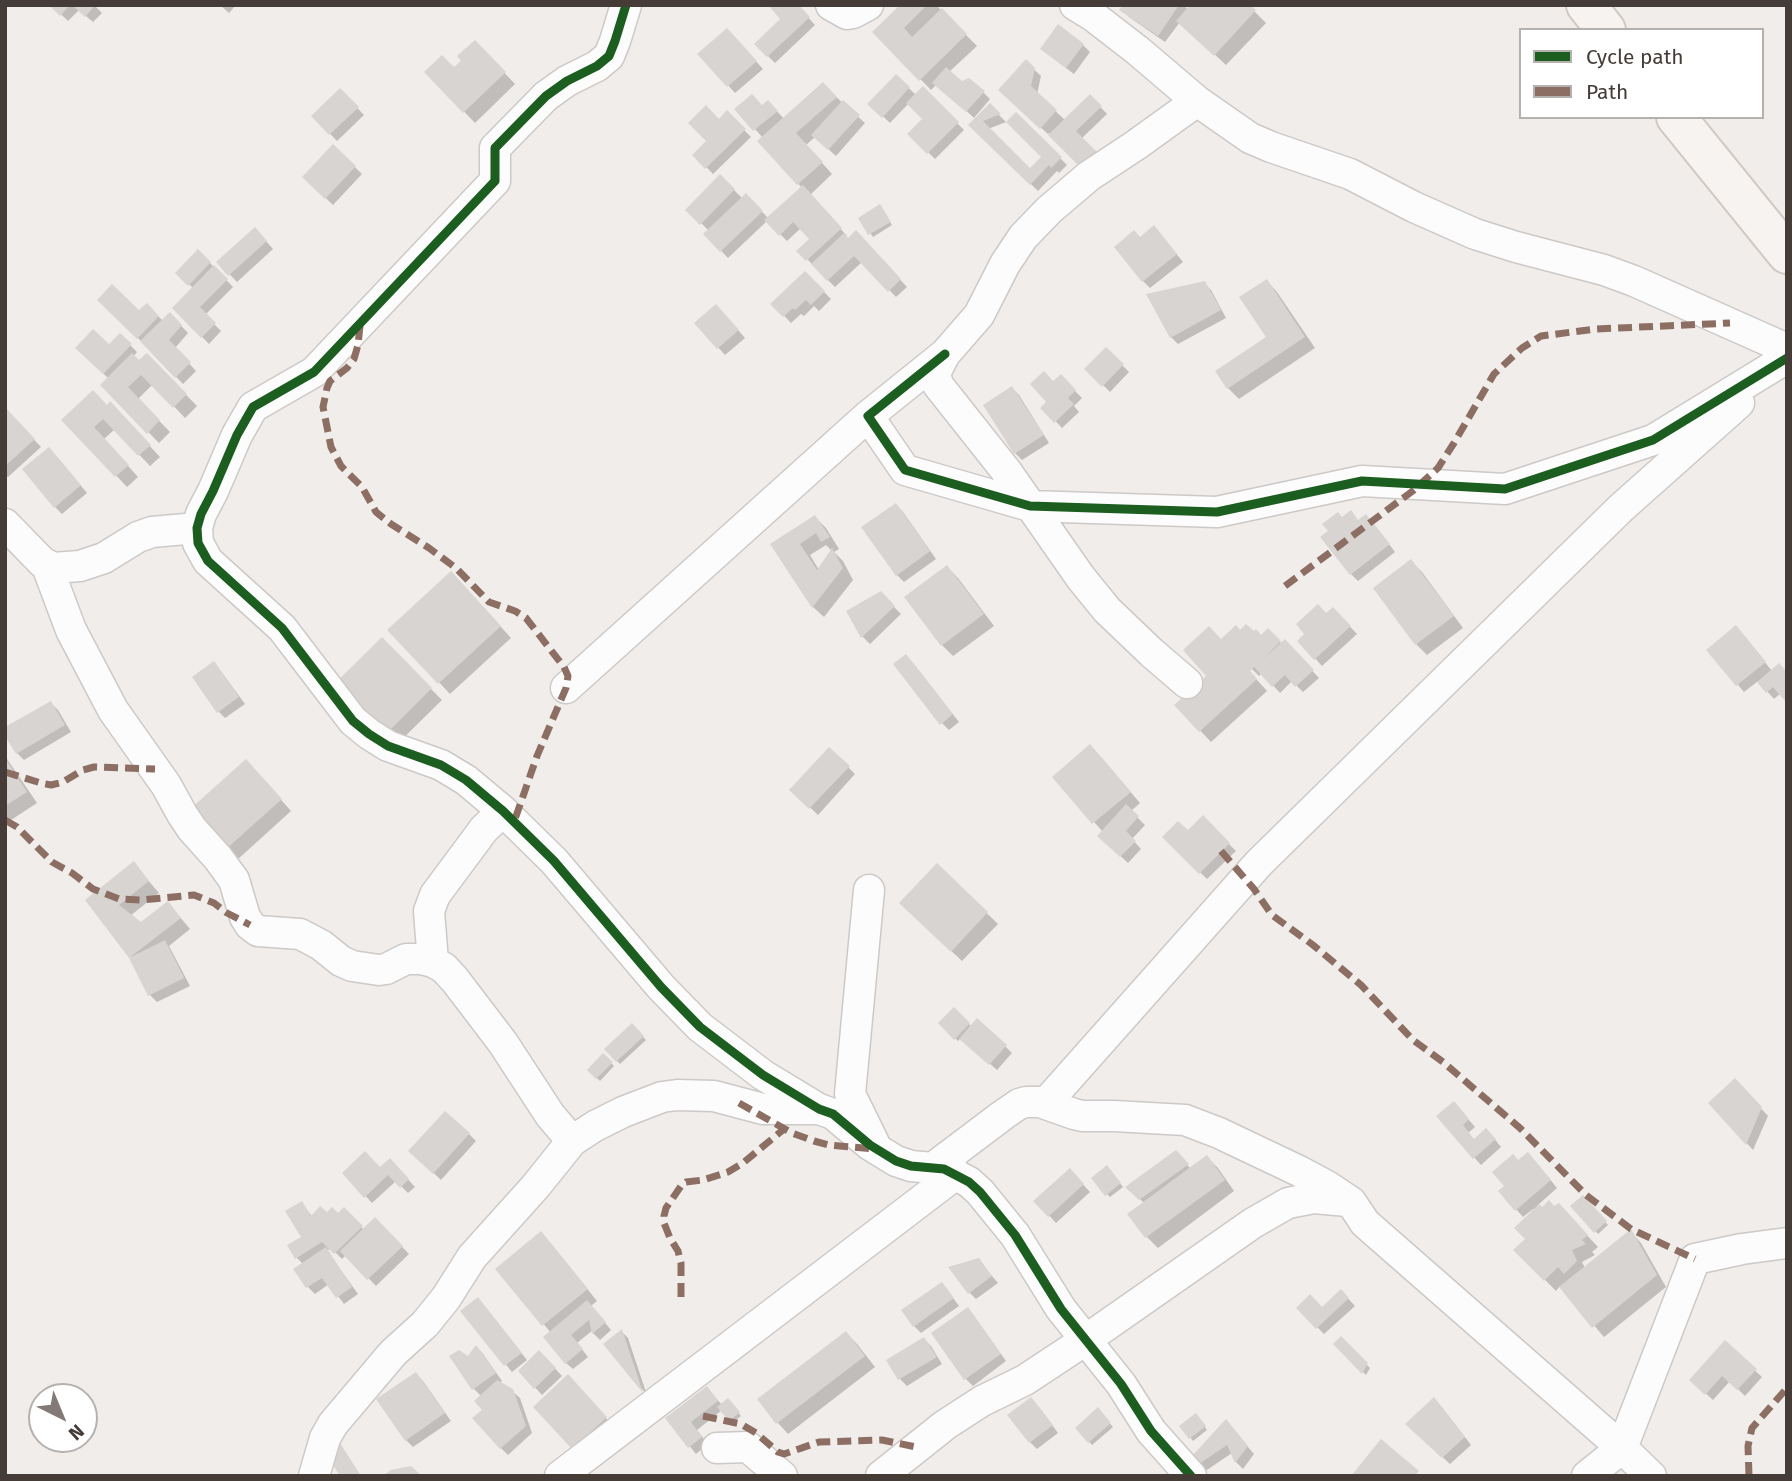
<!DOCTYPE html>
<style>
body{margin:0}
#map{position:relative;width:1792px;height:1481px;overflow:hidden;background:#f0edea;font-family:"Fira Sans",sans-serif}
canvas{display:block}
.frame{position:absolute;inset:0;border:7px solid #453c38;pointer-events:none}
.legend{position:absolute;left:1519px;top:28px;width:245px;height:91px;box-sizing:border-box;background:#fff;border:2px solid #b5b1af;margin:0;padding:9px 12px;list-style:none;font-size:21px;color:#453c38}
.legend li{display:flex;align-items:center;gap:14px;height:35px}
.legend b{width:35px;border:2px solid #b5b1af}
.north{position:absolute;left:28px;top:1383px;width:70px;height:70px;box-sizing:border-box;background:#fff;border:2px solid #b5b1af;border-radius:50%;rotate:137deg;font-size:19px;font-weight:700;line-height:28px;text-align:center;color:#453c38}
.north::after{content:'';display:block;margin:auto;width:24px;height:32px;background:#817a76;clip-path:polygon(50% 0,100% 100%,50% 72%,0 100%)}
</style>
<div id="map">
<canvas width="1792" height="1481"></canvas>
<div class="frame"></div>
<ul class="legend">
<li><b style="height:9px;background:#1b5e20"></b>Cycle path</li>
<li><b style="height:9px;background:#8d6e63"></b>Path</li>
</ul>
<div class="north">N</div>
</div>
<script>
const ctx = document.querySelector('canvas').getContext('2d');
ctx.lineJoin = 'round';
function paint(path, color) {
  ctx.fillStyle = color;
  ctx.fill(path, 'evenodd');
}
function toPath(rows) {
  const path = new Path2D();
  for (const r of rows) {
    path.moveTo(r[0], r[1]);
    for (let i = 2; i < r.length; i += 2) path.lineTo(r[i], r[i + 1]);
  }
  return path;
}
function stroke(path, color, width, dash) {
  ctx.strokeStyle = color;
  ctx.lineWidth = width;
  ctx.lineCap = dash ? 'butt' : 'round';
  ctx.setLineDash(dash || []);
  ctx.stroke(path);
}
const shadow = toPath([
 [51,5,94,5,102,13,93,22,79,10,68,21],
 [220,5,236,5,229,13],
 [797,5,815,25,775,63,756,44],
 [902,5,936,5,977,46,949,72,962,83,983,92,990,99,974,118,937,84,931,90,874,32],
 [1125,5,1184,5,1188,10,1248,5,1266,23,1226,65,1180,22,1165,42,1129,17,1122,10],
 [734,37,763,69,735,93,700,54],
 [475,42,515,84,475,123,426,72,454,70,464,61],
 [1083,45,1090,52,1074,74,1050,56],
 [1026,62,1041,76,1037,94,1065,120,1090,96,1107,114,1081,139,1097,182,1049,133,1048,134,1007,97],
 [896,76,916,95,923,89,964,130,935,159,910,134,924,120,909,103,890,123,870,104],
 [340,90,364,115,337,141,313,116],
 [834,95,865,123,836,156,815,137,806,145,832,174,810,195,847,236,846,237,848,240,856,233,907,287,896,297,862,262,835,287,799,251,812,239,801,228,787,241,767,221,728,258,705,234,709,231,688,210,720,176,742,198,746,195,769,219,802,188,760,141,763,138,737,109,762,107,775,109,784,119],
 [990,106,1006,122,988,129,1030,170,1043,157,1016,114,1067,165,1059,173,1057,171,1038,191,971,125],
 [727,113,751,137,713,174,695,155,709,141,719,121],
 [333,146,362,174,333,205,304,177],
 [882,209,892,225,873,237,860,219],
 [255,229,273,249,237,282,218,262],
 [1161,235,1183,262,1150,288,1143,281,1141,238],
 [210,263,233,287,205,315,221,331,209,344,174,308,194,289,178,273],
 [805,273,831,299,819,311,814,306,804,316,801,314,791,323,773,304],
 [1267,281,1277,292,1315,348,1239,399,1228,388,1217,372,1268,338],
 [1204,283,1211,290,1226,318,1178,344,1171,337],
 [99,300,139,313,147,305,163,321,170,314,188,333,175,348,196,371,183,384,145,345],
 [723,313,745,338,725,355,696,323],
 [120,335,137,352,133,357,139,363,147,355,197,406,185,418,153,384,138,399,170,432,159,443,102,385,109,379,77,348,109,347],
 [1106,349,1129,372,1110,392,1087,369],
 [1061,377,1082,398,1074,406,1079,412,1062,428,1043,408,1049,402,1054,384],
 [1012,388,1019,395,1049,443,1022,460,1015,453,985,406],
 [107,407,121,415,160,457,150,466,115,429,104,439,138,477,127,487,64,420],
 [5,409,41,447,8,477,5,475],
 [56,456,87,493,62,514,55,507],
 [896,505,903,512,936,559,904,582,897,575,864,528],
 [815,517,826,528,839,549,834,552,843,561,853,580,824,617,813,607,773,545],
 [826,545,832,551,819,570,810,555],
 [1342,519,1373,523,1395,552,1358,581,1351,574],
 [1411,561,1422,572,1463,628,1427,655,1416,644,1375,589],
 [947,567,958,578,994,626,953,656,942,645,907,598],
 [462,584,511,638,450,694,390,630],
 [880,593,901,614,870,644,863,637,849,611],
 [1333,609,1357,634,1322,666,1299,641],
 [1268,630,1282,644,1292,649,1319,678,1303,692,1292,681,1280,693,1262,673,1259,676,1242,659,1240,661,1267,691,1211,742,1176,705,1209,676,1221,641,1241,632,1261,637],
 [1743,635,1772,671,1787,673,1787,700,1781,693,1774,699,1758,681,1744,692,1709,650],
 [382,640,442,700,388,753],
 [213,663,220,670,245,704,225,718,218,711],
 [913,663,959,722,949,730,942,723],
 [51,703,58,710,71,732,24,760,17,753],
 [5,756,37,803,5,824],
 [1101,757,1140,803,1131,811,1145,825,1132,839,1141,849,1128,863,1099,836,1103,832,1054,777],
 [848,767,855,774,818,815,792,790],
 [257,773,291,811,237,860,226,849],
 [1203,818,1236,851,1207,879,1164,837,1188,833],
 [134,864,159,893,130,916,141,924,168,903,190,929,169,946,190,986,157,1002,150,995,131,957,87,901],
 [937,865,998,924,962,961,912,914],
 [954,1010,972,1027,1005,1046,1012,1053,997,1070,961,1038,958,1041,940,1023],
 [632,1025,646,1040,620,1064,606,1049],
 [603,1055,614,1066,600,1081,589,1070],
 [1742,1088,1768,1116,1753,1150,1710,1104],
 [1461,1111,1475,1127,1468,1133,1474,1141,1493,1137,1501,1147,1481,1165,1438,1117],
 [469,1134,476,1141,441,1180,411,1151],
 [1176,1153,1191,1169,1207,1157,1218,1168,1234,1191,1158,1248,1147,1237,1130,1214,1144,1203,1128,1187],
 [390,1160,415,1187,408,1193,396,1181,372,1203,344,1173,381,1169],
 [1535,1161,1557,1188,1538,1205,1543,1210,1570,1217,1598,1247,1592,1252,1595,1255,1582,1262,1585,1268,1631,1232,1641,1243,1666,1287,1604,1337,1560,1286,1556,1291,1516,1250,1527,1239,1535,1211,1533,1209,1523,1217,1501,1192,1519,1162],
 [1110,1170,1123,1187,1110,1197,1107,1194],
 [1076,1177,1090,1192,1056,1223,1036,1201],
 [1583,1197,1608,1225,1598,1234,1573,1207],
 [301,1203,312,1216,338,1215,344,1209,364,1230,375,1219,409,1254,376,1286,346,1255,342,1259,331,1248,327,1251,358,1294,344,1304,329,1284,315,1294,308,1287,296,1269,303,1264,297,1258,289,1246,303,1237],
 [552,1245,597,1301,591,1306,611,1330,600,1340,593,1333,593,1330,577,1343,588,1357,573,1369,566,1363,551,1333,498,1269],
 [978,1260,998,1283,976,1299,969,1292],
 [948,1291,959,1306,921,1333,914,1326],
 [1341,1291,1355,1306,1324,1334,1298,1308,1322,1309],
 [484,1306,527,1360,512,1372,462,1311],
 [974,1316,1006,1361,973,1386,966,1379],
 [621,1331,628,1338,647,1395,606,1344],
 [846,1333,857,1344,875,1367,788,1434,778,1423,760,1399],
 [924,1339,931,1346,942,1364,907,1386,900,1379,888,1361],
 [1341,1339,1370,1368,1366,1375,1335,1344],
 [1725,1343,1762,1377,1745,1396,1730,1381,1713,1400,1691,1380],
 [477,1347,483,1354,502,1381,499,1383,512,1391,520,1398,532,1433,508,1455,501,1448,484,1410,482,1397,474,1389,452,1357,469,1359],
 [546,1359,562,1376,542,1395,520,1371],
 [416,1374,423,1381,451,1421,413,1447,406,1440],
 [575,1384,612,1425,573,1448],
 [707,1388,722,1405,728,1400,741,1416,733,1422,722,1410,697,1430,708,1444,696,1454,668,1419],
 [1038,1406,1058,1433,1037,1449,1030,1442],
 [1441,1406,1471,1445,1450,1464,1407,1424],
 [1098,1410,1113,1427,1092,1445,1077,1428],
 [1198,1418,1207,1430,1193,1441,1181,1426],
 [1232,1428,1254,1454,1243,1469,1236,1462,1232,1453,1201,1474,1194,1467]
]);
const building = toPath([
 [49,5,70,5,60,16],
 [72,5,95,5,85,17],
 [768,5,799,5,810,17,767,57,754,44,780,19],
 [900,5,927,5,904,28,912,37,942,8,967,34,919,81,872,32],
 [1123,5,1179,5,1158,36,1119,10],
 [1190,5,1250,5,1256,10,1214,56,1176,21],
 [1058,24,1084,44,1066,68,1040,49],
 [727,28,757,61,727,87,697,54],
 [475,40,506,72,463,113,424,72,442,55,454,67,461,61,457,56],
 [1026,59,1035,68,1031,86,1057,110,1040,129,998,90],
 [946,67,962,81,969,78,985,91,966,112,932,83],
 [896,74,910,87,882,118,867,104],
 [823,82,837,97,796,133,823,162,797,185,757,141],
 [923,86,959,122,927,154,907,134,922,119,906,103],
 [340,88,359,107,329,135,311,116],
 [752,94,762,105,768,100,778,111,753,131,734,109],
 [1090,94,1102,106,1076,131,1105,160,1089,176,1048,135],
 [843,100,860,115,828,150,811,135],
 [990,103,1001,114,983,121,1030,168,1041,157,1006,122,1016,112,1062,157,1051,168,1049,165,1030,185,968,125],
 [706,105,719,119,727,110,746,129,705,169,692,155,706,141,688,123],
 [333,144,356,166,325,199,302,177],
 [720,174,735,189,700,225,685,210],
 [803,185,842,228,806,261,796,251,809,239,793,222,779,236,764,220],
 [746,193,763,211,720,252,703,234],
 [880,204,891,222,868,235,858,218],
 [1154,225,1177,254,1142,282,1114,247,1134,230,1140,237],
 [255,227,267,241,228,276,216,262],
 [856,230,901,279,888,292,854,256,827,281,811,264,844,233,848,238],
 [198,249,211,262,188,286,175,273],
 [214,265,228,279,200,307,216,323,201,338,172,308],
 [805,271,825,291,811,305,806,300,795,310,793,308,783,317,770,304],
 [1267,279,1305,337,1227,389,1215,371,1266,337,1239,297],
 [1205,281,1221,310,1170,338,1146,294],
 [112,284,139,310,147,303,159,316,137,339,97,300],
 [716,304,739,330,717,349,694,323],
 [170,312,182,325,169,340,191,362,175,378,140,341],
 [93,329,109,344,120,333,132,344,103,374,75,348],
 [1106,347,1124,364,1102,387,1084,369],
 [132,353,139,360,147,353,187,394,173,408,141,375,128,387,160,420,147,434,100,385],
 [1044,371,1053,381,1061,374,1076,390,1068,398,1074,404,1054,423,1040,408,1046,402,1030,384],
 [1012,386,1044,435,1014,454,983,405],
 [93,390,107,405,110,401,151,445,138,456,103,419,94,427,129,465,115,477,61,420],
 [5,407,35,439,5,466],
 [49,447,81,485,54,508,22,469],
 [896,503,930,551,896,576,861,527],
 [1351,510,1358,520,1366,514,1390,544,1350,575,1320,537,1328,531,1322,524,1338,512,1342,517],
 [815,515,830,537,821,542,816,533,800,544,817,570,832,548,843,568,812,608,770,544],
 [1411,559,1454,616,1415,645,1373,588],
 [947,565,984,614,941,646,904,597],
 [451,571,501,626,438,684,387,630],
 [881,591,895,606,861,638,846,611],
 [1318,604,1326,613,1333,607,1351,626,1314,660,1297,641,1304,634,1296,624],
 [1246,624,1254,631,1256,629,1261,635,1268,628,1281,641,1262,660,1285,639,1314,670,1295,687,1285,675,1272,687,1254,667,1250,671,1257,679,1199,732,1174,705,1206,676,1183,650,1209,626,1221,639,1236,625,1240,630],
 [1736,625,1766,662,1736,686,1706,650],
 [382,637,432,688,376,744,325,693],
 [906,654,953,714,940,725,893,664],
 [214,661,239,697,217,713,192,677],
 [1779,663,1787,672,1787,700,1785,701,1773,687,1766,693,1757,682],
 [51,701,65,725,16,754,5,736,5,727],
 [1090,744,1131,792,1092,824,1052,777],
 [829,747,850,766,809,809,789,790],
 [5,758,27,792,5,806],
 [246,759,282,799,225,850,189,810],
 [1126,804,1139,816,1126,831,1136,841,1120,857,1097,836],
 [1203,815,1230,843,1199,874,1162,837,1178,821,1188,830],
 [134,861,149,881,119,905,141,922,168,901,181,918,129,958,165,940,184,978,148,996,129,958,85,900],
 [937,863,988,912,951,952,899,903],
 [954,1007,970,1023,954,1040,938,1023],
 [977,1018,1007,1045,989,1065,959,1039],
 [632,1023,644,1036,616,1062,604,1049],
 [603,1053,613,1062,596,1079,587,1070],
 [1735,1078,1762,1107,1746,1145,1708,1103],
 [1454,1101,1469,1119,1463,1125,1474,1139,1486,1128,1496,1139,1473,1159,1436,1116],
 [445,1111,470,1133,433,1174,408,1151],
 [1176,1150,1189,1164,1139,1200,1125,1187],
 [365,1151,380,1167,390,1158,409,1179,400,1188,388,1175,364,1198,342,1173],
 [1528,1152,1551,1180,1515,1211,1498,1191,1504,1186,1492,1172,1513,1154,1518,1160],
 [1207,1155,1225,1180,1145,1238,1127,1214],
 [1107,1165,1121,1183,1105,1196,1091,1178],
 [1070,1168,1084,1184,1048,1217,1033,1201],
 [1583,1195,1607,1221,1594,1233,1570,1206],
 [1549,1200,1554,1206,1559,1203,1588,1235,1582,1240,1586,1244,1572,1250,1577,1261,1564,1274,1558,1267,1544,1281,1513,1250,1525,1239,1514,1228,1539,1204,1542,1207],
 [302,1201,311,1216,320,1206,327,1212,332,1207,338,1213,344,1207,363,1226,334,1254,322,1242,295,1259,287,1245,301,1237,285,1211],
 [375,1217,403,1246,367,1280,340,1251],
 [1631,1229,1657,1275,1592,1328,1559,1287],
 [541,1231,588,1289,542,1326,495,1269],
 [326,1247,352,1287,336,1298,322,1278,306,1288,293,1269],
 [979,1258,992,1276,968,1294,948,1267],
 [942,1282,954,1298,913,1327,901,1310],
 [1341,1289,1349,1298,1316,1329,1296,1308,1310,1294,1322,1307],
 [478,1297,522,1353,504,1366,460,1311],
 [587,1300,606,1322,592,1334,589,1320,571,1335,583,1349,565,1364,543,1337],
 [968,1307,1001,1354,964,1380,931,1333],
 [622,1329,643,1393,603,1344],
 [846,1331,865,1356,776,1424,757,1399],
 [1341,1336,1368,1363,1362,1374,1333,1344],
 [924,1337,937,1357,898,1380,886,1360],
 [1725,1340,1757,1369,1737,1390,1722,1376,1705,1395,1689,1380],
 [476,1345,496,1373,472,1390,449,1356,459,1350,468,1356],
 [539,1350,556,1368,534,1389,518,1371],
 [416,1372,445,1413,405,1441,376,1399],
 [568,1374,607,1417,572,1449,533,1407],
 [497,1380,513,1389,526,1426,500,1449,472,1418,482,1410,474,1401],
 [707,1386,718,1401,691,1422,702,1437,688,1448,665,1418],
 [1031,1397,1053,1425,1029,1443,1007,1415],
 [1434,1397,1465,1437,1442,1458,1405,1424],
 [728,1398,740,1412,729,1421,717,1407],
 [1098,1407,1111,1423,1088,1443,1075,1428],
 [1196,1413,1206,1426,1189,1439,1179,1426],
 [1226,1419,1248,1446,1235,1463,1227,1445,1193,1468,1192,1456],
 [1381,1439,1419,1471,1415,1476,1351,1476],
 [340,1443,361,1476,340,1476,325,1453],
 [411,1466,422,1476,383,1476,391,1470]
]);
const street = toPath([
 [626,5,615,41,609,56,597,66,567,81,546,96,495,148,495,181,314,372,253,407,237,435,213,491,201,514,197,528,198,543,208,561,282,628,353,721,369,734,388,746,441,765,466,780,503,811,554,861,661,987,700,1027,763,1075,819,1109,833,1114,870,1145,896,1161,911,1166,944,1169,969,1182,980,1192,1015,1235,1061,1309,1121,1384,1151,1431,1191,1476],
 [831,5,847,14,853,13,868,5],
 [1075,5,1093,16,1137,50,1197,101,1250,138,1271,147,1350,174,1414,207,1475,234,1516,247,1604,270,1634,281,1787,349],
 [945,354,868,416,905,470,1030,506,1217,512,1362,481,1505,489,1653,440,1787,358],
 [5,524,42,562,53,568,80,566,104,558,138,537,152,532,197,528],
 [47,566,71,630,113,710,166,785,182,814,192,829,218,858,234,880,245,917,250,925,258,931,300,934,321,945,341,961,352,966,379,970,386,969,406,959,421,959,433,962,444,968,455,980,503,1043,550,1115,572,1141],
 [1187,683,1152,653,1107,610,1081,578,1007,472,938,385,935,373,945,354,979,315,1005,264,1023,237,1049,210,1089,176,1136,145,1197,101],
 [566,688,868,416],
 [869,890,850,1094,874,1143],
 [433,962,429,911,435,895,484,829,503,811],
 [1046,1103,1259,863,1621,508,1739,403],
 [934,1167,1003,1115,1019,1104,1026,1102,1040,1102,1074,1114,1082,1116,1114,1116,1185,1120,1219,1133,1299,1171,1327,1186,1351,1202,1365,1223,1622,1448,1651,1476],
 [717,1448,748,1447,782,1476],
 [314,1476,325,1438,333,1424,393,1353,425,1324,446,1298,472,1257,535,1187,572,1141,595,1126,623,1112,662,1097,677,1095,714,1096,763,1109,818,1109],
 [560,1476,956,1174],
 [881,1476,945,1425,982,1401,1025,1380,1087,1339,1253,1223,1288,1203,1314,1198,1347,1201],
 [1587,1476,1622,1448,1695,1259,1742,1249,1787,1243]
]);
const secondary = toPath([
 [1586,5,1606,30],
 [1676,117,1787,254]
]);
const quiet = toPath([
 [360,326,358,345,354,359,347,368,330,381,327,388,323,407,331,447,341,466,362,487,376,512,391,524,429,548,456,568,489,602,515,611,526,618,564,667,568,676,566,688,537,756,514,822],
 [1285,586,1414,490,1438,468,1454,443,1494,374,1522,348,1541,336,1596,329,1730,323],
 [5,772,41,783,51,785,63,782,83,770,94,767,155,769],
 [5,820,17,827,52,862,72,873,93,889,119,899,141,900,194,895,214,903,227,913,250,925],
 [1221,851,1254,889,1272,915,1313,945,1361,985,1413,1040,1443,1062,1521,1129,1586,1195,1631,1229,1695,1259],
 [739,1103,792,1133,814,1141,829,1145,874,1149],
 [681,1297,681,1263,678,1251,670,1238,664,1223,664,1216,666,1208,681,1186,686,1182,703,1180,728,1172,743,1163,784,1129],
 [703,1416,741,1424,756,1433,778,1452,784,1454,819,1442,882,1440,916,1447],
 [1749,1476,1748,1446,1752,1428,1787,1388]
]);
const cycleway = toPath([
 [626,5,615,41,609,56,597,66,567,81,546,96,495,148,495,181,314,372,253,407,237,435,213,491,201,514,197,528,198,543,208,561,282,628,353,721,369,734,388,746,441,765,466,780,503,811,554,861,661,987,700,1027,763,1075,819,1109,833,1114,870,1145,896,1161,911,1166,944,1169,969,1182,980,1192,1015,1235,1061,1309,1121,1384,1151,1431,1191,1476],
 [945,354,868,416,905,470,1030,506,1217,512,1362,481,1505,489,1653,440,1787,358]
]);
paint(shadow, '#0003');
paint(building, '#d8d4d1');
stroke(street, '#ccc9c7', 33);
stroke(secondary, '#d0c9c3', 42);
stroke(street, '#fdfcfc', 30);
stroke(secondary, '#f6f3f0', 38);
stroke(quiet, '#8d6e63', 7, [14, 7]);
stroke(cycleway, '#1b5e20', 9);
</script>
